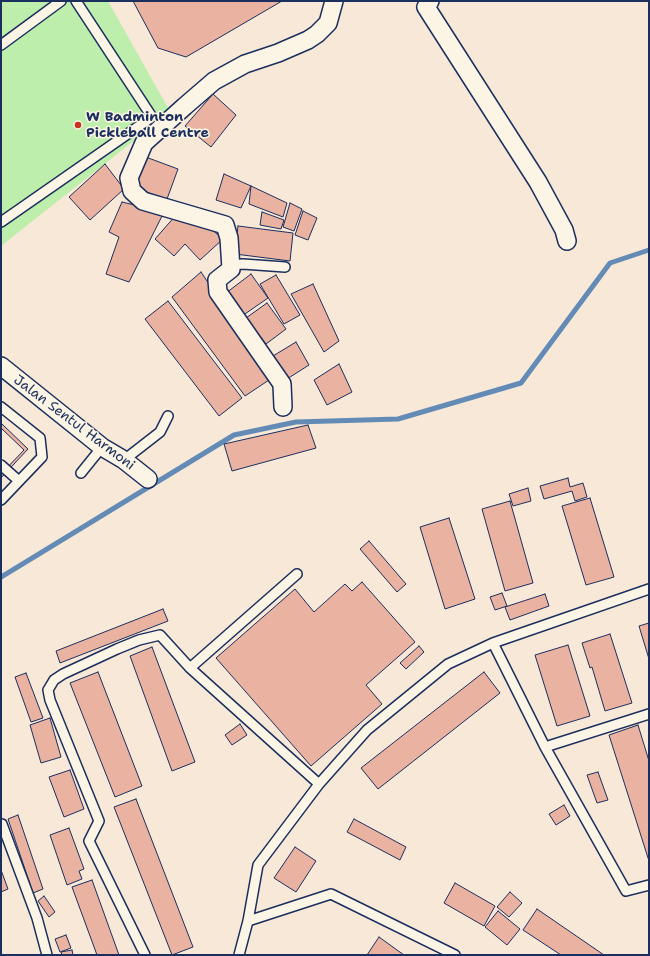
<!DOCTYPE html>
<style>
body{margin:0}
#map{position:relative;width:650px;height:956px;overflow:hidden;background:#f8e8d7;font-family:"Shantell Sans",sans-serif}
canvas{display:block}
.frame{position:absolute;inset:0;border:2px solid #1b2f5e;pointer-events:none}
</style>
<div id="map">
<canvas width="650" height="956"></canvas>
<div class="frame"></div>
</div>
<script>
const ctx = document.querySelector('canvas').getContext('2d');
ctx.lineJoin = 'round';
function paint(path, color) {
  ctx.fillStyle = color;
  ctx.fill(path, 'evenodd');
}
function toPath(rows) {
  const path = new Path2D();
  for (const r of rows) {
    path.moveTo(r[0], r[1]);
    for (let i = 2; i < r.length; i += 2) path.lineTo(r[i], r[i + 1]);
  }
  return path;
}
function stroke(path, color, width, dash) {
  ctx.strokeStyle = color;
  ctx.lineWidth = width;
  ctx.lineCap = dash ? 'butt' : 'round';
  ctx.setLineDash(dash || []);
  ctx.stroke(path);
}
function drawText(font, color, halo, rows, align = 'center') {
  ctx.font = font + ' "Shantell Sans",sans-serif';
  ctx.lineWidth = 3;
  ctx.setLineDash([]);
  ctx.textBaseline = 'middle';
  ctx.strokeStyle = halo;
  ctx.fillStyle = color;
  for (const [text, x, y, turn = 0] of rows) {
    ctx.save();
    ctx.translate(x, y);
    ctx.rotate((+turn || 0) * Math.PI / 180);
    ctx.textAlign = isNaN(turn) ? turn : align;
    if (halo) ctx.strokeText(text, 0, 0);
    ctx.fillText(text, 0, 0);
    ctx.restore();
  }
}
const green = toPath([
 [1,1,108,1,172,115,140,136,1,246]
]);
const stream = toPath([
 [1,577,234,435,296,422,398,419,521,383,610,263,649,250]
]);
const building = toPath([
 [133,1,282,1,186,57,158,48,133,1],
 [213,94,236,115,211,147,185,126,213,94],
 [143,156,178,169,167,199,135,188,143,156],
 [105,164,124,189,90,220,69,197,105,164],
 [224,174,251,186,241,208,216,200,224,174],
 [251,186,287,203,283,217,249,204,251,186],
 [122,202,164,212,129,282,106,274,119,237,109,232,122,202],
 [290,203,302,209,294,231,283,227,290,203],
 [303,211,317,218,308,240,295,235,303,211],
 [262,212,284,220,281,229,260,225,262,212],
 [177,214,204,223,223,239,200,260,185,244,174,256,155,239,177,214],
 [238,226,293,233,290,261,235,254,238,226],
 [201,272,272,378,245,396,172,297,201,272],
 [251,274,268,298,242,316,226,293,251,274],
 [276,275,300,315,284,324,260,284,276,275],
 [313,284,339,341,324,352,291,294,313,284],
 [168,301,242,398,219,416,145,319,168,301],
 [267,303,286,329,266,344,246,318,267,303],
 [296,342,309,365,287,379,273,356,296,342],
 [339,364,352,392,327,405,314,380,339,364],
 [1,423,28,449,1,478,1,423],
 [308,425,316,448,232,471,224,444,308,425],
 [1,428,24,450,1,474,1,428],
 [568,478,570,487,583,483,587,497,575,501,572,491,544,499,540,486,568,478],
 [528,488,531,501,513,506,509,494,528,488],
 [590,498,614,577,586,585,562,506,590,498],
 [510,501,533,583,505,591,482,509,510,501],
 [449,518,475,599,445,609,420,527,449,518],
 [369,541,406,584,397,592,360,549,369,541],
 [362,582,415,642,366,685,382,704,311,766,216,658,295,589,314,612,345,584,352,591,362,582],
 [502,593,507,606,495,610,490,597,502,593],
 [545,594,549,606,510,620,505,607,545,594],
 [163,609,168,621,60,663,56,651,163,609],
 [649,623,649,659,639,626,649,623],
 [610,634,632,703,605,711,592,667,590,668,582,643,610,634],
 [568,645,590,716,557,726,535,655,568,645],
 [419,646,424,652,406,669,400,663,419,646],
 [152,647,195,762,172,771,130,656,152,647],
 [98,672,142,786,115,797,70,683,98,672],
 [484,672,500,693,378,789,361,768,484,672],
 [26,673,43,718,31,722,15,677,26,673],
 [50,718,61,757,41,763,30,725,50,718],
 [240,724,247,735,232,745,225,735,240,724],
 [638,725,649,761,649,861,609,735,638,725],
 [70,770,84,809,64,817,49,777,70,770],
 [598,772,608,800,597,803,587,775,598,772],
 [136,799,193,947,172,955,114,807,136,799],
 [564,805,570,816,556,825,549,814,564,805],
 [18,815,43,889,33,893,8,819,18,815],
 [354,819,406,847,400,860,347,832,354,819],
 [69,828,84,869,79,871,82,879,67,885,50,835,69,828],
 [295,847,316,861,296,892,274,878,295,847],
 [1,870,8,889,1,892,1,870],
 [92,880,119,955,97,955,72,887,92,880],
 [455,883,495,906,484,926,444,903,455,883],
 [510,892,522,903,509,917,497,907,510,892],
 [44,896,55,912,49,917,38,901,44,896],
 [537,909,604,955,561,955,523,930,537,909],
 [498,911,520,929,507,945,485,927,498,911],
 [66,935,71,948,60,952,55,939,66,935],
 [379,937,404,955,367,955,379,937],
 [72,950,73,955,62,955,61,952,72,950]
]);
const lane = toPath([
 [1,45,61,1],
 [1,222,152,117,76,1],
 [231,265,243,264,285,267],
 [1,407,40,438,42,457,1,500],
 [124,460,160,432,168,416],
 [1,465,19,481],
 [81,473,102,447],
 [493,643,545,747,626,891,649,885],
 [190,668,297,574],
 [545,747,649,714],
 [2,824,37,918,47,955],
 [248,921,331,894,455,955],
 [145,955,89,841,99,821,50,700,48,690,54,680,63,674,117,649,139,640,160,635,190,668,319,784],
 [239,955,248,921,258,865,319,784,367,730,448,664,493,643,649,589]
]);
const street = toPath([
 [430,1,426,7,538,182,564,230,567,241],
 [1,366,102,447,124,460,148,479],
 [283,407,282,384,218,292,217,280,231,269,229,238,225,225,143,201,132,191,129,178,144,143,185,106,214,81,245,64,278,53,308,40,317,34,328,23,334,1]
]);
const markers = [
 [78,125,4,"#c8321e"]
];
const poiNames = [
 ["W Badminton",86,117],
 ["Pickleball Centre",86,133]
];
const streetNames = [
 ["Jalan Sentul Harmoni",74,423,37]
];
paint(green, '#beeeac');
stroke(stream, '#638bb6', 5);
paint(building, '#eab2a1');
stroke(building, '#1b2f5e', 1);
stroke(lane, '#1b2f5e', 12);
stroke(street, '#1b2f5e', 20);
stroke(lane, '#fcf5e5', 9);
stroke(street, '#fcf5e5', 17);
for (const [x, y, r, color] of markers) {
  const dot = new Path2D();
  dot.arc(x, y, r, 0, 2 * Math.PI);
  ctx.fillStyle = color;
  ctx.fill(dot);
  stroke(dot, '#fcf5e5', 1.5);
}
drawText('bold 14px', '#1b2f5e', '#fcf5e5', poiNames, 'left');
drawText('14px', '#1b2f5e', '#fcf5e5', streetNames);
</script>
